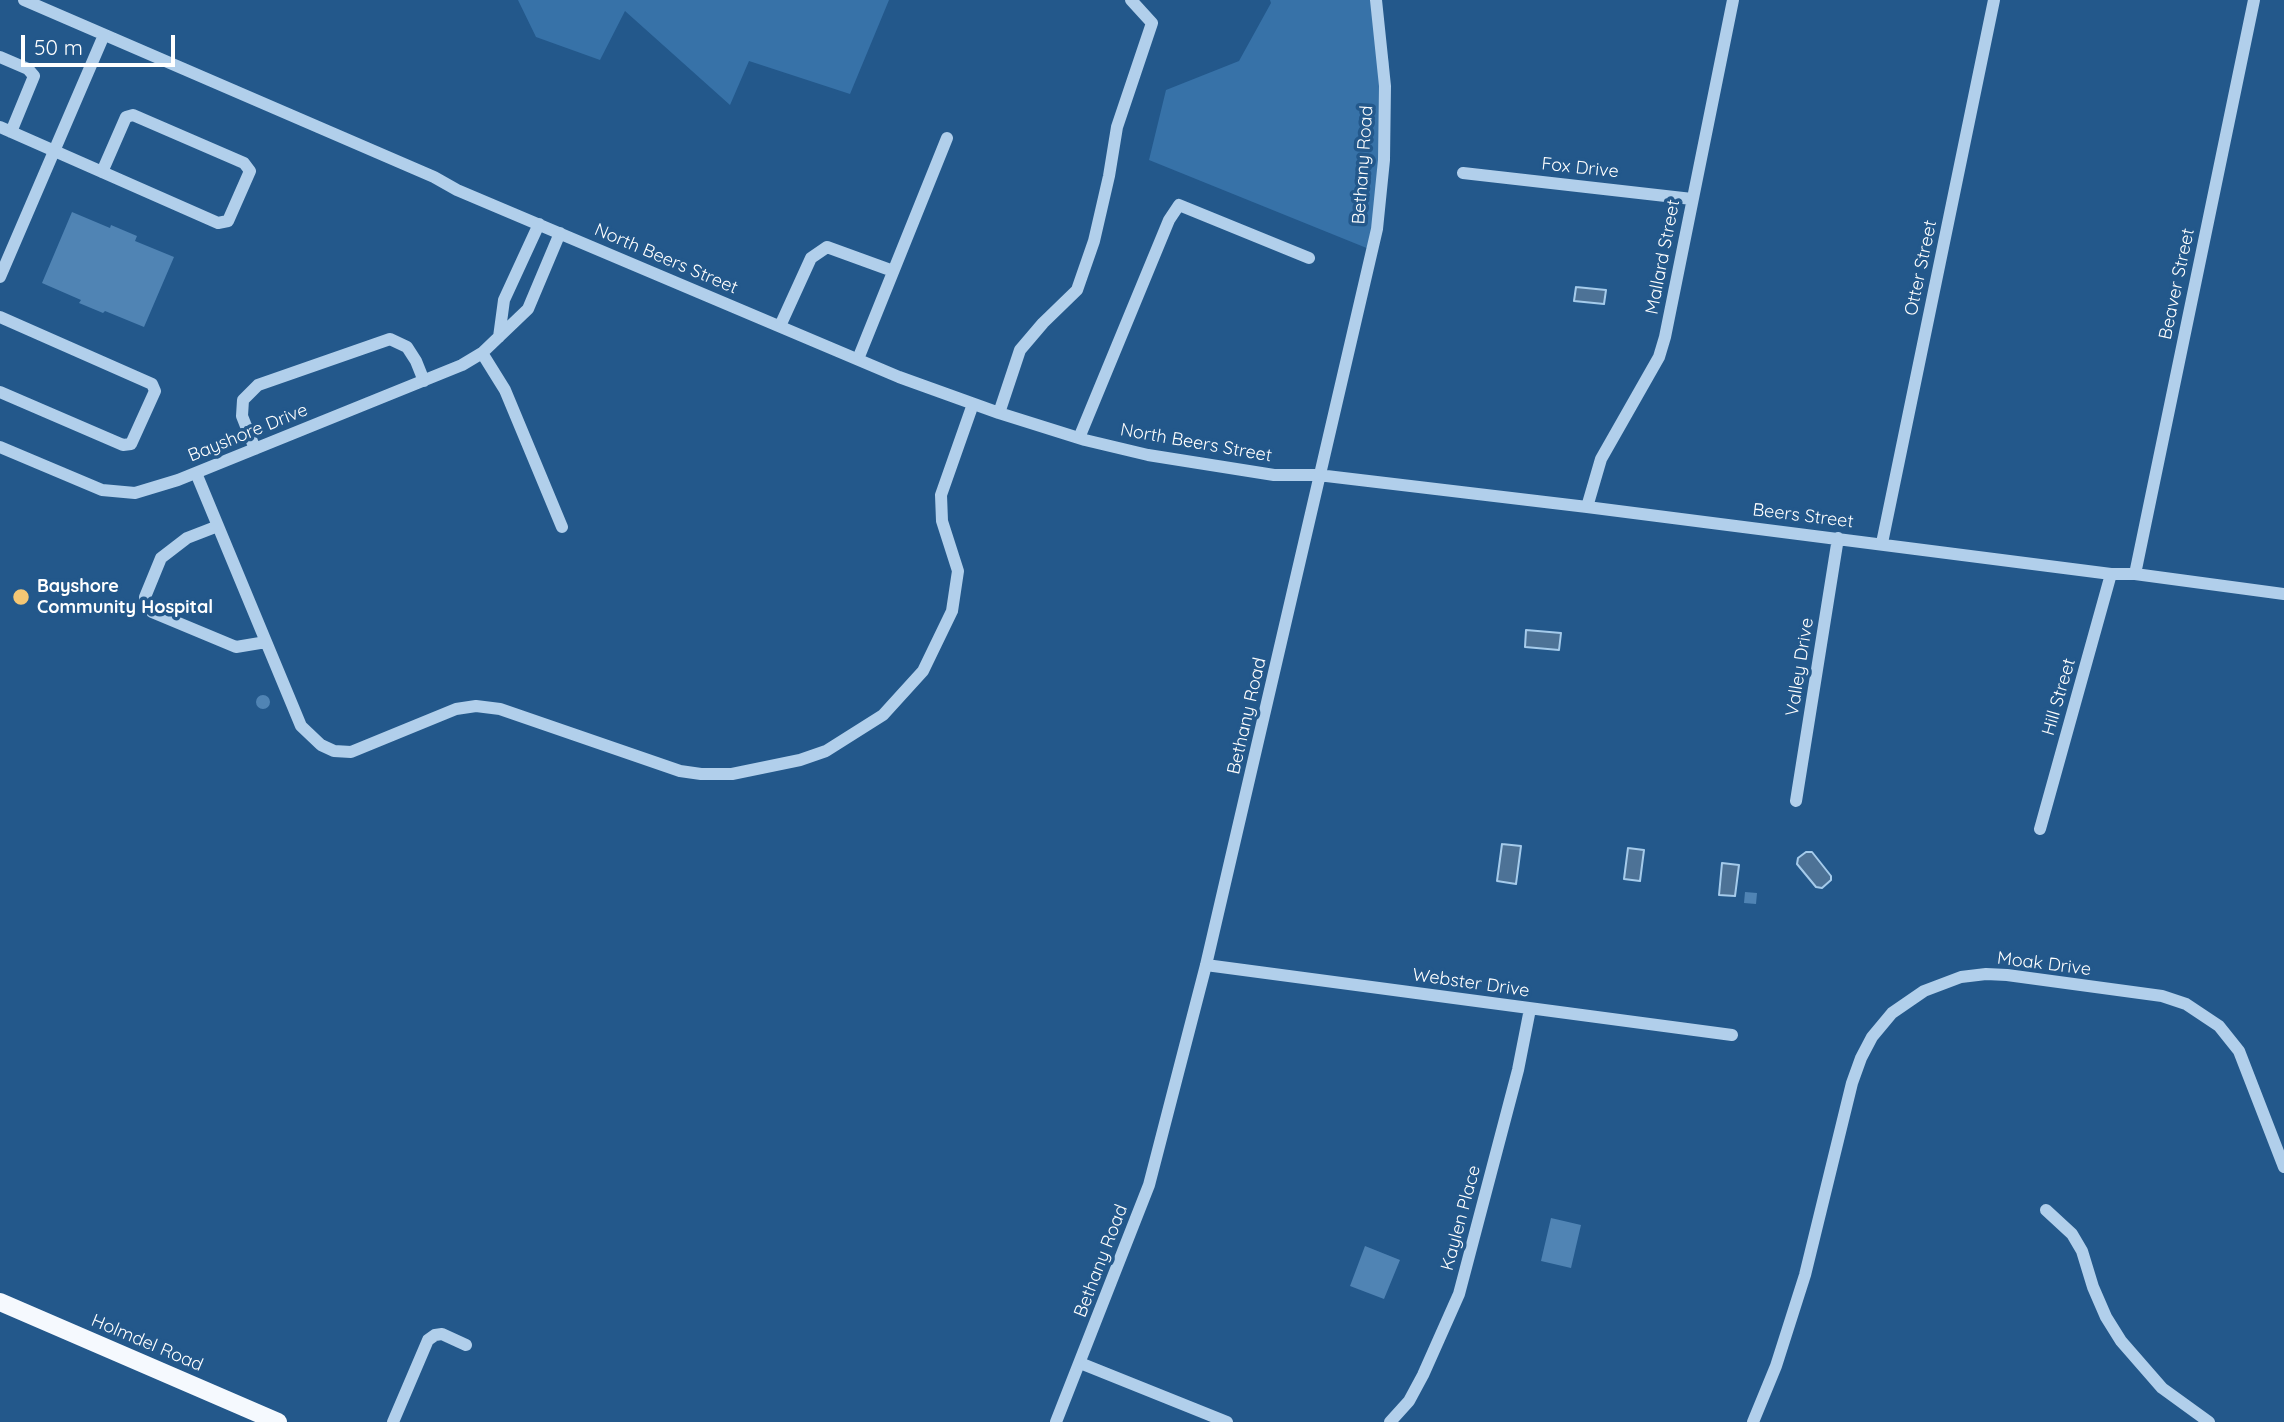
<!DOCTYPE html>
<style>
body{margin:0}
#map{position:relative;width:2284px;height:1422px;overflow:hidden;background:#23588b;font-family:Quicksand,sans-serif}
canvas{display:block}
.scale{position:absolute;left:21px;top:35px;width:154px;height:32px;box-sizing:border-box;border:4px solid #fff;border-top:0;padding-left:9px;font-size:21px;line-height:24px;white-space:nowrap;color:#fff;-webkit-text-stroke:5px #23588b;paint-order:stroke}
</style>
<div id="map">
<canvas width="2284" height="1422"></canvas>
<div class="scale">50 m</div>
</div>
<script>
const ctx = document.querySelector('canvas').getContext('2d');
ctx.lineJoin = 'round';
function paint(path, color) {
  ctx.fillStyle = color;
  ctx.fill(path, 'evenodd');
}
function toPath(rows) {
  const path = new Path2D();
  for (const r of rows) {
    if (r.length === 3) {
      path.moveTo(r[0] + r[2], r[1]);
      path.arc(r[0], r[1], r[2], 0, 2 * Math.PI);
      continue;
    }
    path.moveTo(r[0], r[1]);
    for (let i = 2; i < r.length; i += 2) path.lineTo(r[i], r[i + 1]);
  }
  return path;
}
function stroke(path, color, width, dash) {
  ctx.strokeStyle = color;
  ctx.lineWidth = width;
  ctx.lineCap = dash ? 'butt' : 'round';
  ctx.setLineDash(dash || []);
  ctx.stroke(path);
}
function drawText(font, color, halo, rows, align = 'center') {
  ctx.font = font + ' Quicksand,sans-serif';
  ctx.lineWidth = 7;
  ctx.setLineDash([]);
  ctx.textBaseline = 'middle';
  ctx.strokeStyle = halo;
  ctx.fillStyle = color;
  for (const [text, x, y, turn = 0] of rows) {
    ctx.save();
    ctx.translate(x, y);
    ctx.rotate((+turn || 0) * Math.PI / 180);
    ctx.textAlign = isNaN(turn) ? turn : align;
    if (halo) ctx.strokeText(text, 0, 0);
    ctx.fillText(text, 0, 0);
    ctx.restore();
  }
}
const green = toPath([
 [518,0,889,0,850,94,749,61,730,105,625,11,600,60,536,37],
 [1270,0,1377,0,1389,64,1374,251,1149,160,1166,90,1239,61,1271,3]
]);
const water = toPath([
 [1576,287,1606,290,1604,304,1574,301,1576,287],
 [1526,630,1561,633,1559,650,1525,647,1526,630],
 [1502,844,1521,846,1516,884,1497,881,1502,844],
 [1628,848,1644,850,1640,881,1624,879,1628,848],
 [1806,852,1812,852,1831,876,1831,880,1822,888,1816,887,1797,864,1798,858,1806,852],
 [1722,863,1739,865,1735,896,1719,895,1722,863]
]);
const building = toPath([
 [72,212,110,228,111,225,137,236,135,241,174,257,144,327,105,311,103,313,79,303,81,300,42,283],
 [263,702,7],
 [1745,892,1757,893,1756,904,1744,903],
 [1551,1218,1581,1225,1571,1268,1541,1261],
 [1365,1246,1400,1260,1384,1299,1350,1286]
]);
const minor = toPath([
 [24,0,434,177,457,190,899,377,999,413,1085,440,1148,455,1274,475,1318,475,1587,507,2111,574,2135,574,2284,594],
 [0,57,28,69,34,76,11,132],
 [0,127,218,223,228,221,250,171,244,163,133,115,126,117,102,172],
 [1463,173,1692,199],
 [0,277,104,35],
 [0,317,152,384,155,391,131,444,123,445,0,392],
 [780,326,811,258,827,247,893,271],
 [499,337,504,300,539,224],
 [482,353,505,390,562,527],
 [858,359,947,138],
 [999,413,1020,350,1043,323,1077,290,1094,241,1109,176,1117,127,1152,23,1131,0],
 [1079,438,1169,220,1179,205,1309,258],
 [0,447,102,490,135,493,178,480,462,365,482,353,528,309,560,233],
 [255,449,242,416,243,400,258,385,390,339,407,347,416,361,424,381],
 [196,473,301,726,321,745,334,751,351,752,456,709,476,706,500,709,680,771,701,774,732,774,800,760,826,751,883,715,923,671,952,611,958,571,942,521,941,495,973,404],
 [1587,507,1601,459,1659,357,1665,337,1733,0],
 [218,526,187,538,161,558,145,597,152,612,236,647,266,642],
 [1882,543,1994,0],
 [2135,574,2254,0],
 [1796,801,1838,538],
 [2040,829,2111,574],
 [1206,965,1732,1035],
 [2046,1210,2072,1234,2082,1251,2093,1287,2106,1317,2121,1341,2162,1388,2209,1422],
 [1080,1363,1227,1422],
 [393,1422,428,1340,435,1335,442,1334,466,1345],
 [1056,1422,1149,1185,1206,965,1377,229,1384,160,1385,86,1376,0],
 [1390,1422,1409,1401,1423,1375,1459,1294,1518,1070,1530,1009],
 [1753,1422,1776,1366,1805,1275,1852,1083,1861,1058,1872,1037,1892,1013,1924,991,1961,977,1986,974,2007,975,2162,996,2186,1004,2219,1026,2239,1051,2284,1167]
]);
const major = toPath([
 [0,1302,278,1422]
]);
const markers = [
 [21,597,9,"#f5c774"]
];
const streetNames = [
 ["Bethany Road",1363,165,-86],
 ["Fox Drive",1580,168,6],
 ["Mallard Street",1663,257,-79],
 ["North Beers Street",666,259,23],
 ["Otter Street",1921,268,-78],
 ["Beaver Street",2177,284,-78],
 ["Bayshore Drive",248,433,-22],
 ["North Beers Street",1196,443,10],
 ["Beers Street",1803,516,7],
 ["Valley Drive",1800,667,-81],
 ["Hill Street",2059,697,-74],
 ["Bethany Road",1247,716,-77],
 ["Moak Drive",2044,964,7],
 ["Webster Drive",1471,983,8],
 ["Kaylen Place",1461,1218,-75],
 ["Bethany Road",1101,1261,-69],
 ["Holmdel Road",147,1343,23]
];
const poiNames = [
 ["Bayshore",37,587],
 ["Community Hospital",37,608]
];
paint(green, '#3772a8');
paint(water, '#4d7296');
stroke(water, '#a5cbeb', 2);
paint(building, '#5084b4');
stroke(minor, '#b1cfeb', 12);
stroke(major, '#f5f9fe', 18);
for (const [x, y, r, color] of markers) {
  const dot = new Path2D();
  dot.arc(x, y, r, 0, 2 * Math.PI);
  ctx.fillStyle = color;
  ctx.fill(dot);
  stroke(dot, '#23588b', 2.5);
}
drawText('18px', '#fff', '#23588b', streetNames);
drawText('bold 18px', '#fff', '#23588b', poiNames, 'left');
</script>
